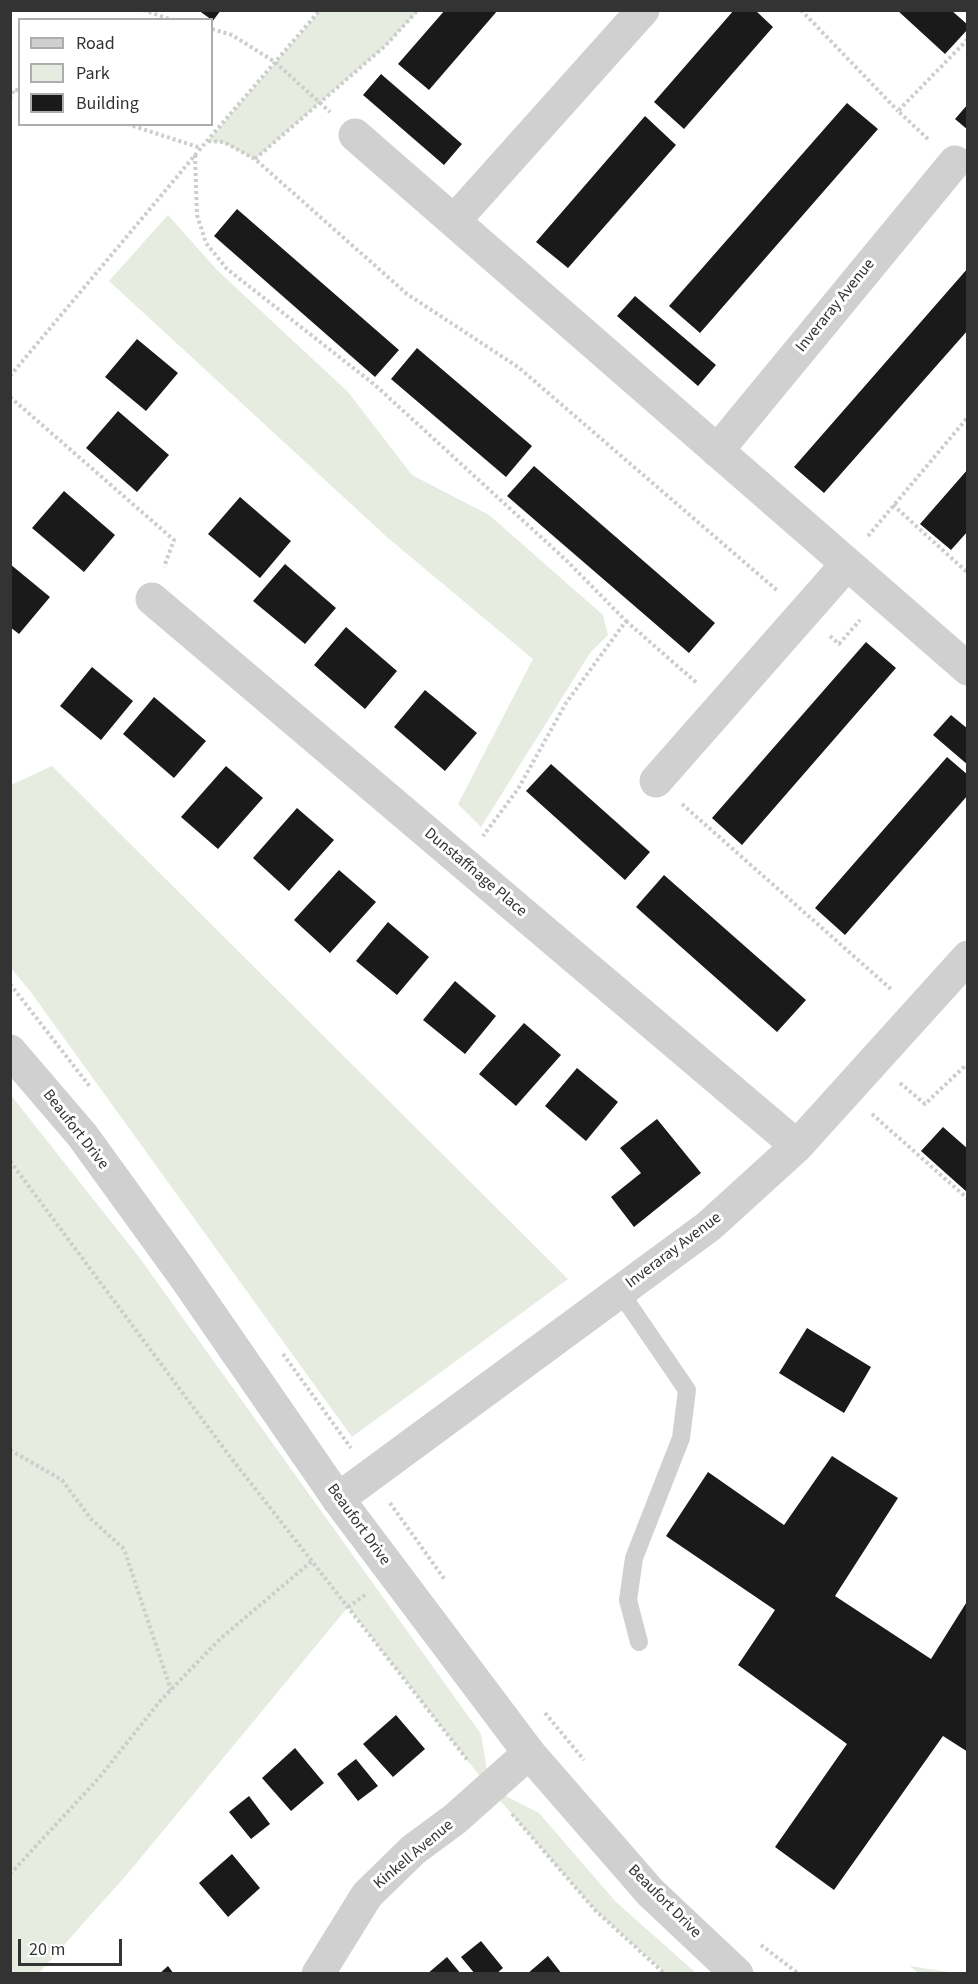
<!DOCTYPE html>
<style>
body{margin:0}
#map{position:relative;width:978px;height:1984px;overflow:hidden;background:#fff;font-family:"Source Sans 3",sans-serif}
canvas{display:block}
.frame{position:absolute;inset:0;border:12px solid #333;pointer-events:none}
.legend{position:absolute;left:18px;top:18px;width:195px;height:108px;box-sizing:border-box;background:#fff;border:2px solid #adadad;margin:0;padding:8px 10px;list-style:none;font-size:18px;color:#333}
.legend li{display:flex;align-items:center;gap:12px;height:30px}
.legend b{width:30px;border:2px solid #adadad}
.scale{position:absolute;left:18px;top:1939px;width:104px;height:27px;box-sizing:border-box;border:3px solid #333;border-top:0;padding-left:8px;font-size:18px;line-height:21px;white-space:nowrap;color:#333;-webkit-text-stroke:4px #fff;paint-order:stroke}
</style>
<div id="map">
<canvas width="978" height="1984"></canvas>
<div class="frame"></div>
<ul class="legend">
<li><b style="height:8px;background:#d0d0d0"></b>Road</li>
<li><b style="height:16px;background:#e6ecdf"></b>Park</li>
<li><b style="height:16px;background:#1a1a1a"></b>Building</li>
</ul>
<div class="scale">20 m</div>
</div>
<script>
const ctx = document.querySelector('canvas').getContext('2d');
ctx.lineJoin = 'round';
function paint(path, color) {
  ctx.fillStyle = color;
  ctx.fill(path, 'evenodd');
}
function toPath(rows) {
  const path = new Path2D();
  for (const r of rows) {
    path.moveTo(r[0], r[1]);
    for (let i = 2; i < r.length; i += 2) path.lineTo(r[i], r[i + 1]);
  }
  return path;
}
function stroke(path, color, width, dash) {
  ctx.strokeStyle = color;
  ctx.lineWidth = width;
  ctx.lineCap = dash ? 'butt' : 'round';
  ctx.setLineDash(dash || []);
  ctx.stroke(path);
}
function drawText(font, color, halo, rows, align = 'center') {
  ctx.font = font + ' "Source Sans 3",sans-serif';
  ctx.lineWidth = 6;
  ctx.setLineDash([]);
  ctx.textBaseline = 'middle';
  ctx.strokeStyle = halo;
  ctx.fillStyle = color;
  for (const [text, x, y, turn = 0] of rows) {
    ctx.save();
    ctx.translate(x, y);
    ctx.rotate((+turn || 0) * Math.PI / 180);
    ctx.textAlign = isNaN(turn) ? turn : align;
    if (halo) ctx.strokeText(text, 0, 0);
    ctx.fillText(text, 0, 0);
    ctx.restore();
  }
}
const green = toPath([
 [320,11,418,11,385,46,255,159,224,143,208,141],
 [168,215,217,270,348,392,412,475,489,515,603,615,608,635,590,653,481,827,458,804,533,659,388,538,109,281],
 [52,766,568,1279,352,1437,30,991,11,968,11,785],
 [10,1094,139,1257,481,1734,490,1788,539,1813,616,1902,696,1973,665,1973,595,1910,490,1789,348,1607,129,1872,39,1973,11,1973],
 [910,1966,955,1973,918,1973]
]);
const building = toPath([
 [198,10,221,10,212,22,212,20],
 [445,10,498,10,429,90,398,64],
 [734,10,755,10,773,27,684,129,654,102],
 [897,10,951,10,968,25,968,29,945,54],
 [381,74,462,144,444,165,363,95],
 [847,103,878,129,700,333,669,306],
 [968,104,968,130,955,119],
 [645,116,676,145,568,268,536,242],
 [237,209,399,350,375,377,214,236],
 [968,268,968,330,824,493,794,467],
 [635,296,716,365,698,386,617,316],
 [137,339,178,373,146,411,105,377],
 [417,348,532,446,506,477,391,379],
 [118,411,169,455,137,492,86,448],
 [534,466,715,623,689,653,507,496],
 [968,469,968,531,951,550,920,524],
 [64,491,115,535,84,572,32,528],
 [240,497,291,541,260,578,208,534],
 [10,564,50,597,19,634,10,627],
 [285,564,336,608,305,644,253,601],
 [346,627,397,671,365,709,314,665],
 [866,642,896,668,742,845,712,818],
 [92,667,133,701,101,740,60,706],
 [425,690,477,733,445,771,394,727],
 [154,697,206,741,174,778,123,734],
 [951,715,968,729,968,765,933,735],
 [947,757,968,775,968,795,845,935,815,908],
 [551,764,650,852,625,880,526,791],
 [226,766,263,798,218,849,181,817],
 [297,808,334,840,289,891,253,858],
 [339,870,376,902,330,953,294,920],
 [664,875,806,1000,777,1032,636,907],
 [388,922,429,957,397,995,356,961],
 [455,981,496,1016,465,1054,423,1020],
 [524,1023,561,1055,516,1106,479,1074],
 [577,1068,618,1102,586,1141,545,1106],
 [657,1119,701,1173,634,1227,611,1197,641,1173,620,1148],
 [943,1127,968,1149,968,1193,921,1151],
 [807,1328,871,1367,844,1413,779,1373],
 [832,1456,898,1498,835,1596,931,1659,968,1600,968,1752,943,1736,834,1890,775,1847,847,1744,738,1665,775,1610,666,1536,708,1472,784,1525],
 [396,1715,425,1749,393,1777,363,1744],
 [295,1748,324,1783,291,1811,262,1778],
 [356,1759,378,1786,358,1801,337,1774],
 [249,1796,270,1824,251,1839,229,1812],
 [232,1854,260,1888,228,1917,199,1883],
 [481,1941,503,1968,496,1974,475,1974,461,1957],
 [548,1956,562,1974,527,1974],
 [447,1957,461,1974,427,1974],
 [168,1966,174,1974,159,1974]
]);
const path = toPath([
 [143,10,172,20],
 [801,10,898,111],
 [212,29,232,35,275,62,330,112],
 [10,99,14,89,20,91],
 [127,124,201,148],
 [928,139,898,111,968,39],
 [208,141,224,142,255,159,407,294,518,367,779,592],
 [195,155,197,215,206,243,227,269,375,385,566,560,626,621,566,703,518,789,483,836],
 [255,159,385,46,418,10],
 [10,376,201,148,320,10],
 [10,397,174,540,164,567],
 [893,505,968,573],
 [868,536,968,417],
 [626,621,698,684],
 [830,636,839,644,860,620],
 [682,804,892,990],
 [10,984,91,1088],
 [900,1083,925,1104,966,1065,968,1067],
 [872,1114,968,1199],
 [10,1161,228,1454,469,1762],
 [283,1354,351,1448],
 [10,1450,62,1480,91,1519,124,1549,171,1690],
 [390,1503,445,1580],
 [348,1607,368,1593],
 [545,1713,584,1760],
 [512,1814,595,1910,665,1974],
 [10,1874,98,1779,161,1700,220,1639,312,1561],
 [761,1945,799,1974]
]);
const service = toPath([
 [620,1292,687,1390,681,1438,634,1558,628,1600,639,1642]
]);
const minor = toPath([
 [355,135,968,669],
 [454,221,643,10],
 [717,451,955,162],
 [152,599,797,1146],
 [656,781,847,564],
 [338,1499,709,1226,797,1146,968,957],
 [318,1974,367,1895,413,1850,455,1819,529,1753]
]);
const tertiary = toPath([
 [10,1051,82,1135,182,1273,338,1499,529,1753,650,1892,737,1974]
]);
const streetNames = [
 ["Inveraray Avenue",836,306,-51],
 ["Dunstaffnage Place",475,873,40],
 ["Beaufort Drive",75,1130,52],
 ["Inveraray Avenue",674,1251,-37],
 ["Beaufort Drive",358,1525,54],
 ["Kinkell Avenue",414,1855,-40],
 ["Beaufort Drive",664,1902,45]
];
paint(green, '#e6ecdf');
paint(building, '#1a1a1a');
stroke(path, '#cdcdcd', 4, [3, 3]);
stroke(service, '#d0d0d0', 18);
stroke(minor, '#d0d0d0', 33);
stroke(tertiary, '#d0d0d0', 33);
drawText('16px', '#333', '#fff', streetNames);
</script>
